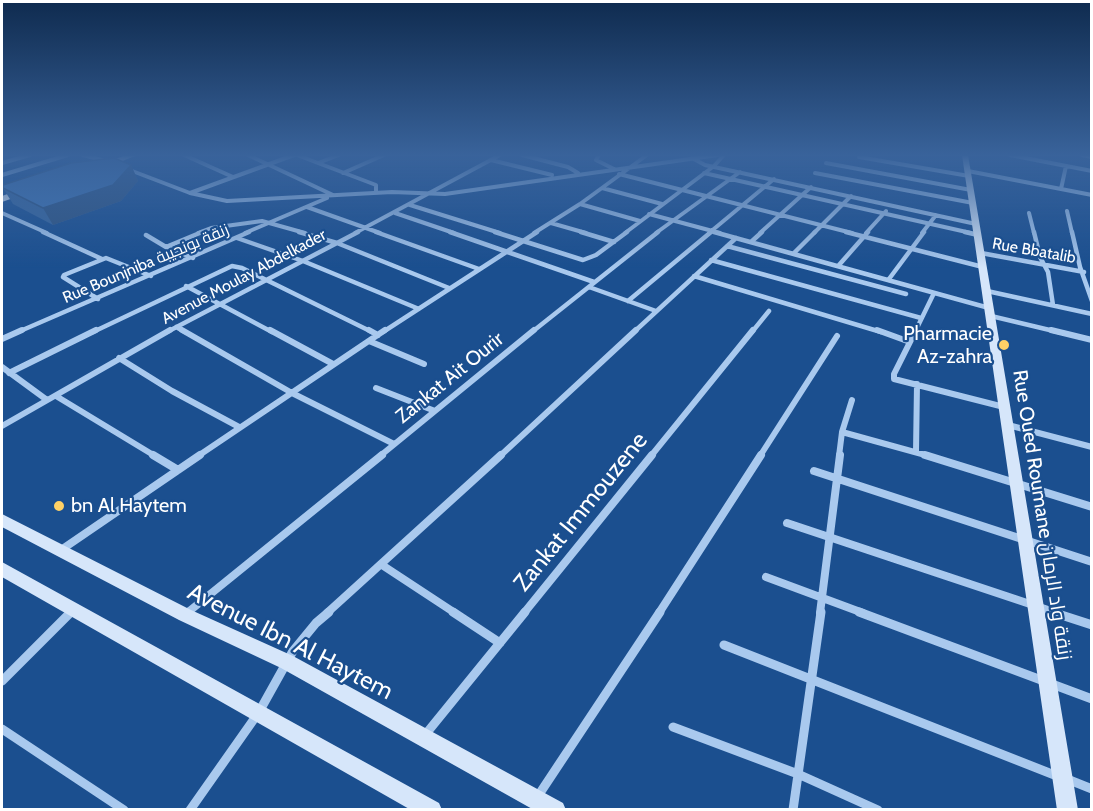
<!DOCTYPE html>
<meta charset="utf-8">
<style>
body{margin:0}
#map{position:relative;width:1093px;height:811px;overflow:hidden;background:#1b4f8f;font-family:Cabin,sans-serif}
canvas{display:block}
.frame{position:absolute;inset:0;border:3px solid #fff;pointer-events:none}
</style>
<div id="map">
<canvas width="1093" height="811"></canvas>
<div class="frame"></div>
</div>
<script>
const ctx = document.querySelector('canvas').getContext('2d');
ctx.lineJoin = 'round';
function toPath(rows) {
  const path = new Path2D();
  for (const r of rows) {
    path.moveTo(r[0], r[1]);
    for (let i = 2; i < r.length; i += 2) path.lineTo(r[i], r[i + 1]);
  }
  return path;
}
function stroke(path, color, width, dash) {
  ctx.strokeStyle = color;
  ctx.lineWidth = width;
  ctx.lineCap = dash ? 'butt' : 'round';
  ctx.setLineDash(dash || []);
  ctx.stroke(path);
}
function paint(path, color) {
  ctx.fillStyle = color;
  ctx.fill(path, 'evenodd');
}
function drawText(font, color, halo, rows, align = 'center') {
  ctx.font = font + ' Cabin,Cairo,sans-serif';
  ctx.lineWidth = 4.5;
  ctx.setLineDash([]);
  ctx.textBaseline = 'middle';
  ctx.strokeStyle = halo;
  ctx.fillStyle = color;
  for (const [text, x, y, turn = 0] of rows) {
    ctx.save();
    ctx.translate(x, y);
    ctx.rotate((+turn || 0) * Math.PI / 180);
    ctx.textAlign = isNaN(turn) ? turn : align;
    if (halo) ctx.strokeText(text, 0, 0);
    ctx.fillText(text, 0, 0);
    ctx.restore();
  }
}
const streetFar4 = toPath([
 [83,155,109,162],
 [184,155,233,177],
 [248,155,333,195],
 [297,155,318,163],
 [339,155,318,163,376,185,376,193],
 [522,155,568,167,578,173],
 [599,155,596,160,614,169],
 [1010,155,1092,171],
 [1082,155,1092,157],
 [859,157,969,176],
 [692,158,705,165,976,224],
 [491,160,552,175],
 [2,163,30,155],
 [826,163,971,190],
 [127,169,190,193,227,201,392,192,445,194,718,155],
 [968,171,1092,195],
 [343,173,384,155],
 [704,173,971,233],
 [815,173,973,203],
 [619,174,852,233],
 [2,175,68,155],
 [602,188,662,204],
 [1061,189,1066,166],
 [190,193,294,155],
 [580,204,640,221],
 [410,205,500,233],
 [307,207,380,233],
 [1067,211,1072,233],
 [2,213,47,233],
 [395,213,454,233],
 [1029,213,1034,233],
 [649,214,720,233],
 [551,223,586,233],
 [198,233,211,228,262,221,305,233],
 [245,233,327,198],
 [355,233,500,155],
 [534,233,580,204,647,155],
 [625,233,714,166,724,155],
 [656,233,740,172],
 [709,233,774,179],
 [760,233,811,187],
 [814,233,851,196],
 [866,233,886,211],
 [922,233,936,215]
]);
const streetFar3 = toPath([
 [43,232,102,259],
 [299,232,337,243,449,288],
 [376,232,479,269],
 [450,232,594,282],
 [495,232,583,260,596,255,627,232],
 [581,232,614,242],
 [714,232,989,308],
 [846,232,983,267],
 [965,232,978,235],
 [1034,232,1040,257,1048,272,1053,305],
 [1072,232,1080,267,1092,301],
 [146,235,166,247],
 [237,238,303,261,419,309],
 [751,242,762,232],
 [727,246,906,294],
 [794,253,815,232],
 [981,253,1084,272],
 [193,258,166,247,202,232],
 [711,260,921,318],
 [839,265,868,232],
 [694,276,881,332],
 [889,279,924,232],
 [186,286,272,332],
 [589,287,656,311],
 [987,291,1092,314],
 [98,299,63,277,64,275,106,258,151,276],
 [628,301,711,232],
 [991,316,1058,332],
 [176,327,185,332],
 [18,332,249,232],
 [93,332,232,266,242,268,372,332],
 [167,332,358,232],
 [383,332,537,232],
 [532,332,658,232],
 [634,332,736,238],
 [752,332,769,311],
 [915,332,934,293]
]);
const streetFar2 = toPath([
 [182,330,292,393,394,444],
 [270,330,333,364],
 [369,330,378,335],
 [877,330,910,342],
 [916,330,894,374,894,379,1004,407],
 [1051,330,1092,340],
 [2,339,22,330],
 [369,341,424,364],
 [119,358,172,391,239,427],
 [2,367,47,400],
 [9,373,96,330],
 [376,388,435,411],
 [56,396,155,456],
 [1008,425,1092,447],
 [2,426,170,330],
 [842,432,929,456],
 [916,452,917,384],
 [198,456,385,330],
 [380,456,534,330],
 [500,456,636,330],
 [651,456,753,330],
 [760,456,837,336],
 [839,456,842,432,852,400]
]);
const streetFar1 = toPath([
 [153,455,178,470],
 [925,455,1092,507],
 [814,471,1092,562],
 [787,523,1057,613],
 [61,550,200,455],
 [382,565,455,613],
 [766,577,863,613],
 [70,613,73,610],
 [187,613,382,455],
 [327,613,501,455],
 [524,613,652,455],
 [659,613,761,455],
 [820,613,840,455]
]);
const street = toPath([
 [453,612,500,643],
 [859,612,1092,699],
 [1052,612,1092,625],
 [185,615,189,612],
 [724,645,1057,776],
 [2,681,71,612],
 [673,727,798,774,878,810],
 [2,729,124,810],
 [425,735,525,612],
 [1067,779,1092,789],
 [538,796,660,612],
 [190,810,259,712,293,651,316,623,329,612],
 [793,810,821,612]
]);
const secondary = toPath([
 [962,155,968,155,1078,810,1057,810,962,155],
 [2,514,191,610,293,656,563,803,566,810,534,810,281,668,179,620,2,527,2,514],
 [2,562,439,803,442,810,411,810,2,577,2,562]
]);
const primary = toPath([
 [126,155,138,155,104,168,97,166,126,155],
 [27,187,30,188,30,192,2,202,2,196,27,187]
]);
const wall = toPath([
 [131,165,138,181,121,201,53,225,13,204,3,188]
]);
const shadedWall = toPath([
 [131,165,138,181,121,201,53,225,43,208]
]);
const building = toPath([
 [114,158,131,165,113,185,43,208,3,188,3,185,71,163,114,158]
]);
const markers = [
 [1004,345,6,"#ffd166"],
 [59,506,6,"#ffd166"]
];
const farStreetnames = [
 ["Rue Bbatalib",1034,251,10],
 ["Rue Bounjniba زنقة بونجيبة",146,264,-23],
 ["Avenue Moulay Abdelkader",244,277,-28]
];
const poiNames = [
 ["Pharmacie",992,334],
 ["Az-zahra",992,357],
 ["bn Al Haytem",71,506,"left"]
];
const streetNames = [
 ["Zankat Ait Ourir",450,378,-39],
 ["Rue Oued Roumane زنقة واد الرمان",1042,515,81]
];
const nearStreetnames = [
 ["Zankat Immouzene",581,512,-51],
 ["Avenue Ibn Al Haytem",290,642,27]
];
stroke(streetFar4, '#a9c9ee', 4);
stroke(streetFar3, '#a9c9ee', 4.5);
stroke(streetFar2, '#a9c9ee', 6);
stroke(streetFar1, '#a9c9ee', 8);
stroke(street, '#a9c9ee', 9);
paint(secondary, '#d6e6fa');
paint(primary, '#f0f6ff');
paint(wall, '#3a679d');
paint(shadedWall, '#305480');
paint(building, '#4478b7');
stroke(building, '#305480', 1.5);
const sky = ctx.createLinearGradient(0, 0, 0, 268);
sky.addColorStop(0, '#0f2b4f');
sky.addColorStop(0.58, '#39639b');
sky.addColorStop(1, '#39639b00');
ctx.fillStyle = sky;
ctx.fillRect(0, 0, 1093, 268);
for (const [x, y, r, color] of markers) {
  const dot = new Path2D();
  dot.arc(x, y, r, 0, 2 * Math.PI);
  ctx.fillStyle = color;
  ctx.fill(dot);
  stroke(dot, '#1b4f8f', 2);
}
drawText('16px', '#fff', '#1b4f8f', farStreetnames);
drawText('20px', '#fff', '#1b4f8f', poiNames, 'right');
drawText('20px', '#fff', '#1b4f8f', streetNames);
drawText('24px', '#fff', '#1b4f8f', nearStreetnames);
</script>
